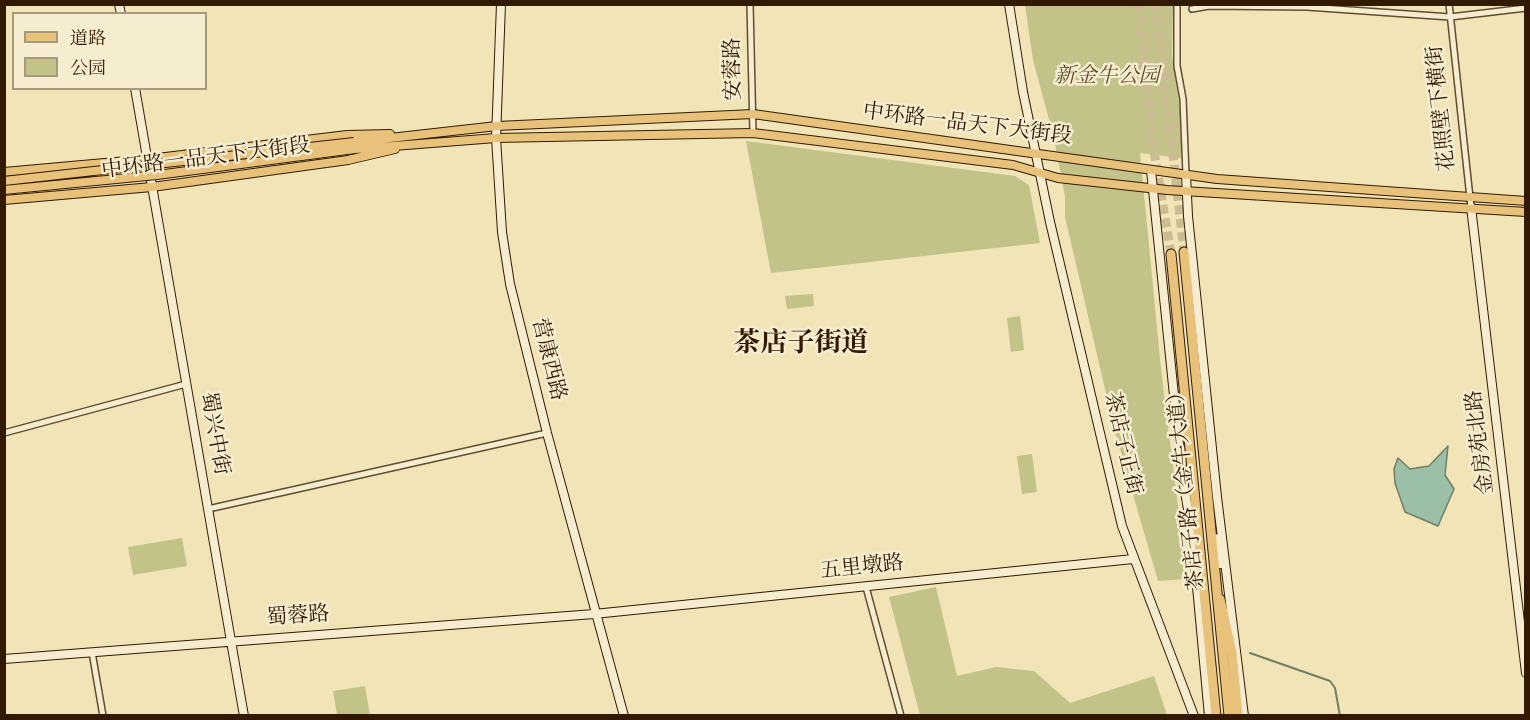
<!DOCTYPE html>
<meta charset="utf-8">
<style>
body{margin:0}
#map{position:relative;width:1530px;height:720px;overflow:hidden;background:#f1e4b6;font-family:Vollkorn,"Noto Serif SC",serif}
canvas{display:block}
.frame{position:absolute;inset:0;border:6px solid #321a02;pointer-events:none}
.legend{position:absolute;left:12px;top:12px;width:195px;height:78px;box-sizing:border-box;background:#f6edd0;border:2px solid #a8997e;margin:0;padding:8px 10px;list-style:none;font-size:18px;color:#321a02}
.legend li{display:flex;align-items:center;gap:12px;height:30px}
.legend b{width:30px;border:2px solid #a8997e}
</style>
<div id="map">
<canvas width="1530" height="720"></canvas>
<div class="frame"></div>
<ul class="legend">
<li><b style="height:8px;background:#e8c27b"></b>道路</li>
<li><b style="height:16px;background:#c2c289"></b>公园</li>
</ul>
</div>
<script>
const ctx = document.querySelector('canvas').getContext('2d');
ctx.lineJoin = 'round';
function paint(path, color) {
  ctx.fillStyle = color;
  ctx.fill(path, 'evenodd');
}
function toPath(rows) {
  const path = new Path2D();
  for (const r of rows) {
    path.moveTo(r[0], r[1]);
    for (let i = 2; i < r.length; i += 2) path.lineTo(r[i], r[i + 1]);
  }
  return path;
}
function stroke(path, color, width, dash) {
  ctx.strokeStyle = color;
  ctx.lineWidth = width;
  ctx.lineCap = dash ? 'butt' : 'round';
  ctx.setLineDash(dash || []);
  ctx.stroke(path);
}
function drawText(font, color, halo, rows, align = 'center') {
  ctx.font = font + ' Vollkorn,"Noto Serif SC",serif';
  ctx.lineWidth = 5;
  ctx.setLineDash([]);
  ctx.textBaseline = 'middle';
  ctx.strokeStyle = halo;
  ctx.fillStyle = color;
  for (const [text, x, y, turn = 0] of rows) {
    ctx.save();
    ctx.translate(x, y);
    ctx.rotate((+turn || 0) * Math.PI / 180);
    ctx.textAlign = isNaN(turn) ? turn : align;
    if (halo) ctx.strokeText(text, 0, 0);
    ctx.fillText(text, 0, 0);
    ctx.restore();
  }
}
const green = toPath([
 [1025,5,1173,5,1172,55,1181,116,1181,158,1140,153,1161,369,1187,579,1158,581,1115,432,1065,217,1065,197,1054,138,1033,60],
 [746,141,1015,176,1029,185,1040,243,771,273],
 [813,294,814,306,787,309,785,296],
 [1020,316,1024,350,1011,352,1007,318],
 [1032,454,1037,492,1022,494,1017,456],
 [182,538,187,566,133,575,128,547],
 [936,587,957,676,996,667,1034,671,1070,703,1154,676,1167,715,920,715,889,597],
 [365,686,370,715,337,715,333,691]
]);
const water = toPath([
 [1448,446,1445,475,1454,489,1438,526,1405,512,1395,483,1394,469,1398,458,1410,469,1429,466,1448,446]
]);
const stream = toPath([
 [1250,653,1330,681,1335,688,1340,716]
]);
const highwayTunnel = toPath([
 [1139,4,1152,139,1171,254],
 [1156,4,1184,252]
]);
const street = toPath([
 [750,4,753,133],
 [1177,4,1177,66,1183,99,1186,175],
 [1449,4,1471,207],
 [1192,9,1209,6,1307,7,1450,17,1526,8],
 [4,433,186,384],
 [208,509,547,433],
 [866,587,901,716],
 [92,652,103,716]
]);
const secondary = toPath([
 [119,4,121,14],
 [501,4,496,138,502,232,510,284,547,433,624,716],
 [1009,4,1023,92,1050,222,1122,526,1194,716],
 [135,88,244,716],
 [1151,170,1182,474,1192,533,1209,716],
 [1186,175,1188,216,1217,497,1244,716],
 [1471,207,1526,673],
 [1215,538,1221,564],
 [4,659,594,614,1133,559]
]);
const primary = toPath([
 [354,142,497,126,753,114,1217,179,1526,201],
 [355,149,496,138,753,133,1013,165,1058,178,1167,190,1526,212],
 [4,172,149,159,347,135,390,134],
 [4,200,152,187,348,160,395,149]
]);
const highway = toPath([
 [1184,252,1229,716],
 [1171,254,1216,716],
 [1220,599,1232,653,1238,716]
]);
const primaryBridge = toPath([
 [4,181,354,142],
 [4,190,157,175,355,149]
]);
const streetNames = [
 ["安蓉路",735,69,-91],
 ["花照壁下横街",1443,108,-96],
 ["中环路一品天下大街段",967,126,7],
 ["中环路一品天下大街段",206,160,-7],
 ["营康西路",547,360,76],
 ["蜀兴中街",213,434,80],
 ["金房苑北路",1482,442,-97],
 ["茶店子正街",1121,444,77],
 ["茶店子路（金牛大道）",1188,486,-96],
 ["五里墩路",862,569,-6],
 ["蜀蓉路",298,618,-4]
];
const parkNames = [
 ["新金牛公园",1107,78]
];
const districtNames = [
 ["茶店子街道",801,346]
];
paint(green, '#c2c289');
paint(water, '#9cbfa8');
stroke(water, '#727d66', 1.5);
stroke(stream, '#727d66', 2);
stroke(highwayTunnel, '#cbbc92', 9, [9, 4.5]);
stroke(street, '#624c2f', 8);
stroke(secondary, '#321a02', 10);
stroke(primary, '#321a02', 10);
stroke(highway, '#321a02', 11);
stroke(street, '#f6edd0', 5);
stroke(secondary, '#f6edd0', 8);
stroke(primary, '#e8c27b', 8);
stroke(highway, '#e8c27b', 9);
stroke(primaryBridge, '#321a02', 10, []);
stroke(primaryBridge, '#e8c27b', 8);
drawText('21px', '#321a02', '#f6edd0', streetNames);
drawText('italic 21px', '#5d4c2a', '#f6edd0', parkNames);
drawText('bold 27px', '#321a02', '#f6edd0', districtNames);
</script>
